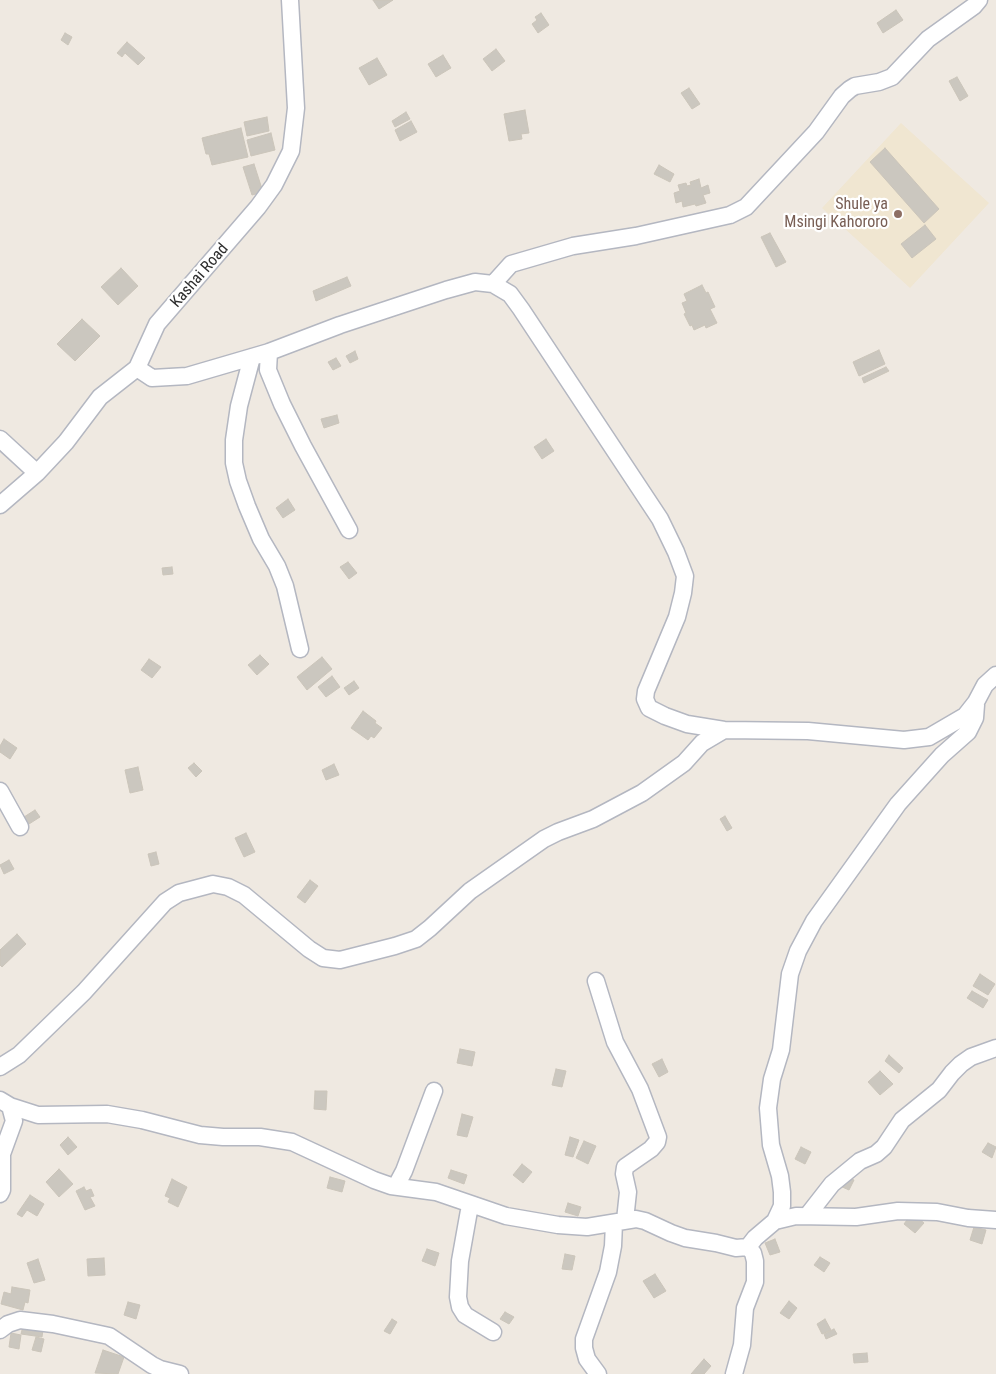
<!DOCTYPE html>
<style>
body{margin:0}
canvas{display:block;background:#efe9e1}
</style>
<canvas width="996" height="1374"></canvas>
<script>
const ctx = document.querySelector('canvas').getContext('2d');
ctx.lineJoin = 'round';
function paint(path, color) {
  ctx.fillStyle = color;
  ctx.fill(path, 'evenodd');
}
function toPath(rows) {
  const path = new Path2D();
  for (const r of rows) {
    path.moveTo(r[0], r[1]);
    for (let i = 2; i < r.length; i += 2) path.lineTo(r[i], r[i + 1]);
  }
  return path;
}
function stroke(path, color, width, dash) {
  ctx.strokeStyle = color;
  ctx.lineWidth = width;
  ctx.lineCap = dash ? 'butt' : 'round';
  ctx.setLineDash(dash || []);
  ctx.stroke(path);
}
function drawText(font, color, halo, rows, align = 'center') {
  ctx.font = font + ' "Roboto Condensed",sans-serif';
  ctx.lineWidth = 4.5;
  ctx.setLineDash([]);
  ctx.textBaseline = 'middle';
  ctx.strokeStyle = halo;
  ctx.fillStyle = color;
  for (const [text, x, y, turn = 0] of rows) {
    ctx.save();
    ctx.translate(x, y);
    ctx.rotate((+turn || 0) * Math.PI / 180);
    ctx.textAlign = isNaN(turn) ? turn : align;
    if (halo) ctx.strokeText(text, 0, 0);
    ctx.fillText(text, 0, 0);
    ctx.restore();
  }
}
const education = toPath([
 [901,123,989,203,910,288,822,208]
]);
const building = toPath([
 [373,0,393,0,379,9,373,0],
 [896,10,903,20,883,33,877,23,896,10],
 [541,13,549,25,538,33,532,24,537,20,535,17,541,13],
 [65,33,72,37,68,45,61,40,65,33],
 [127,42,145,58,138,65,125,53,122,57,117,53,127,42],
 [496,49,505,61,492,71,483,59,496,49],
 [443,55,451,68,436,77,428,64,443,55],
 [377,58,387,75,369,85,359,68,377,58],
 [957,77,968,96,960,101,949,81,957,77],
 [689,88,700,104,692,109,681,93,689,88],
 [525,110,529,133,521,134,522,139,509,141,504,114,525,110],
 [406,112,410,119,395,127,392,121,406,112],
 [267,117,269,131,247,136,244,122,267,117],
 [411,121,417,132,400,141,395,130,411,121],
 [241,128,248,157,212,165,209,154,206,154,202,138,241,128],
 [271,133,275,150,251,156,247,140,271,133],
 [885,148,939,209,924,223,870,162,885,148],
 [254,164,263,192,252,195,243,167,254,164],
 [659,165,674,174,670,182,654,174,659,165],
 [699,179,701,188,708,185,710,193,703,195,706,203,696,206,695,204,683,207,682,201,676,203,674,193,680,191,678,185,686,183,687,186,691,185,690,182,699,179],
 [925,225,936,239,912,258,901,244,925,225],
 [770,233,786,262,776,267,761,237,770,233],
 [121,268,138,286,118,305,101,287,121,268],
 [347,277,351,286,316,301,313,291,347,277],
 [702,285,706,293,708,292,715,307,710,309,717,323,706,328,705,325,694,330,692,325,690,326,684,314,686,313,682,303,687,301,684,294,702,285],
 [82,319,100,336,75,361,57,344,82,319],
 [879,350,885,364,859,376,853,362,879,350],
 [355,351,358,359,350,363,346,356,355,351],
 [336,358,341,366,333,370,328,362,336,358],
 [886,367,889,371,864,383,862,378,886,367],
 [337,415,339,423,324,428,321,419,337,415],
 [546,439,554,451,542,459,534,447,546,439],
 [288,499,295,510,283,518,276,508,288,499],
 [348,562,357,573,349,579,340,567,348,562],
 [172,567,173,574,163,575,162,568,172,567],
 [260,655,269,664,257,675,248,665,260,655],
 [322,657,332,669,307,690,297,677,322,657],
 [149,659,161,667,152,678,141,670,149,659],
 [332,676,340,687,326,697,318,687,332,676],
 [354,681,359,688,349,695,344,688,354,681],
 [363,711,376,721,375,723,382,728,374,738,371,736,368,740,351,728,363,711],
 [4,739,17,748,10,759,0,752,0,746,4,739],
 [194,763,202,771,196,777,188,768,194,763],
 [334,764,339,775,326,780,322,770,334,764],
 [138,767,143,790,130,793,125,770,138,767],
 [35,810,40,817,29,824,24,817,35,810],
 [725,816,732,828,727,831,720,819,725,816],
 [246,833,255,852,244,857,235,838,246,833],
 [156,852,159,864,151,866,148,854,156,852],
 [9,860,14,869,4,874,0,865,9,860],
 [310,880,318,886,305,903,297,897,310,880],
 [17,934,26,944,2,967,0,965,0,950,17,934],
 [980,974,995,984,988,995,973,986,980,974],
 [972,991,988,1000,983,1008,967,998,972,991],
 [460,1049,475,1052,472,1066,457,1063,460,1049],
 [889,1055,903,1068,899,1073,885,1061,889,1055],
 [662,1059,668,1072,659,1077,652,1064,662,1059],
 [556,1069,566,1071,562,1087,552,1085,556,1069],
 [880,1071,893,1084,880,1095,868,1082,880,1071],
 [315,1091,327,1091,326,1110,314,1109,315,1091],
 [462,1114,473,1117,467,1137,457,1135,462,1114],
 [68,1137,77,1147,68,1155,60,1145,68,1137],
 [570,1137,579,1140,573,1157,565,1155,570,1137],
 [584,1141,596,1146,588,1164,576,1158,584,1141],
 [988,1143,996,1147,992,1158,982,1152,988,1143],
 [801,1147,811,1152,805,1164,795,1159,801,1147],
 [522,1164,532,1172,523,1183,513,1175,522,1164],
 [59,1169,73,1184,59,1197,46,1182,59,1169],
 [451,1170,467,1175,464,1184,448,1178,451,1170],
 [845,1176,854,1180,849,1190,840,1186,845,1176],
 [330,1177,345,1181,342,1192,327,1188,330,1177],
 [172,1179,187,1187,178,1207,168,1202,170,1198,165,1196,172,1179],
 [84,1187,86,1191,91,1189,94,1196,90,1197,95,1206,85,1210,76,1191,84,1187],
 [30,1195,44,1204,37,1216,27,1210,22,1217,17,1214,30,1195],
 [568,1203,581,1207,578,1216,565,1212,568,1203],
 [912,1213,924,1223,915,1233,904,1224,912,1213],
 [974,1227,986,1230,982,1244,970,1240,974,1227],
 [775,1239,780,1252,770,1255,765,1243,775,1239],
 [427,1249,439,1253,435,1266,422,1261,427,1249],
 [565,1254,575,1256,572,1270,562,1269,565,1254],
 [820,1257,830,1263,824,1272,814,1265,820,1257],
 [104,1258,105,1275,88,1276,87,1259,104,1258],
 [38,1259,45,1280,34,1283,27,1263,38,1259],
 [655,1274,666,1291,654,1298,643,1281,655,1274],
 [12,1287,30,1290,28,1303,25,1302,23,1310,1,1304,4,1292,11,1294,12,1287],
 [789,1301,797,1308,789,1319,780,1313,789,1301],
 [128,1302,140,1305,136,1319,124,1315,128,1302],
 [505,1312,514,1317,509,1324,500,1319,505,1312],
 [392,1319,397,1322,390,1334,384,1331,392,1319],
 [825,1319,831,1330,822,1334,817,1324,825,1319],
 [23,1326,43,1330,42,1337,21,1334,23,1326],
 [834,1329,837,1334,826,1339,824,1334,834,1329],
 [11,1333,21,1335,19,1349,9,1347,11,1333],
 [36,1337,44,1339,41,1352,32,1350,36,1337],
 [103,1350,124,1357,118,1374,95,1373,103,1350],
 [867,1353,868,1362,854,1363,853,1354,867,1353],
 [704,1359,711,1366,704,1374,691,1374,704,1359]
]);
const minor = toPath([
 [493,284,511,264,573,246,636,236,730,215,746,207,816,132,842,96,850,89,855,86,879,82,892,77,928,39,974,6,979,0],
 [269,352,268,370,282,404,303,446,349,530],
 [252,357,239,406,234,440,234,463,238,481,247,506,261,539,277,566,285,586,300,649],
 [137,368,152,378,187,376,269,352,340,325,446,290,475,282,493,284,510,294,521,309,660,519,676,552,685,576,683,593,677,617,646,691,645,699,649,708,665,716,687,724,724,730,808,731,904,740,929,737,965,716,976,702,985,685,996,675],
 [0,439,37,473],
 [0,505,37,473,66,442,100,397,137,368,157,324,258,207,274,185,291,151,296,108,290,0],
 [0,791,20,827],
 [596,981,615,1042,640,1089,658,1137,657,1142,651,1149,625,1167,624,1174,628,1192,625,1220],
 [0,1067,19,1055,84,992,165,902,179,893,213,884,228,887,244,895,309,949,323,958,340,960,395,946,416,939,430,928,470,891,544,839,558,832,593,819,642,793,684,763,702,743,724,730],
 [0,1100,10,1106,38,1115,107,1114,142,1120,200,1135,223,1137,260,1137,292,1142,374,1180,391,1186,436,1192,506,1216,558,1225,587,1227,636,1219,645,1221,671,1233,685,1238,716,1243,736,1248,748,1247],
 [396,1186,404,1171,434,1091],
 [0,1194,2,1190,2,1154,14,1121,10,1106],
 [470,1205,460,1261,458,1297,460,1307,465,1315,493,1332],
 [807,1216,832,1184,860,1161,876,1154,884,1147,902,1120,939,1090,952,1073,961,1064,971,1057,996,1048],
 [775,1221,796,1216,856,1217,898,1211,937,1212,968,1218,996,1220],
 [0,1330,8,1324,20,1320,53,1324,109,1336,152,1365,160,1369,180,1374],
 [598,1374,587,1359,584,1348,584,1339,608,1272,613,1246,614,1223],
 [734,1374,742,1345,745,1308,755,1282,755,1261,753,1253,748,1247,755,1238,775,1221,782,1206,782,1192,780,1176,771,1145,768,1108,772,1079,781,1050,790,974,798,951,814,921,898,804,942,755,968,732,975,718,976,705]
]);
const markers = [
 [898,214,5,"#8d6e63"]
];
const educationNames = [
 ["Shule ya",888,205],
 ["Msingi Kahororo",888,223]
];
const streetNames = [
 ["Kashai Road",200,276,-49]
];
paint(education, '#f0e6d1');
paint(building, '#cbc7bf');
stroke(building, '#cbc5ba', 1);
stroke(minor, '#b4b7c1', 19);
stroke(minor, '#fff', 16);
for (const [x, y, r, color] of markers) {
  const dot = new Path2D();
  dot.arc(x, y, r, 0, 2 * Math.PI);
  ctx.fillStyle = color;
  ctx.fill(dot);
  stroke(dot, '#fff', 2);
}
drawText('16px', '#785e54', '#fff', educationNames, 'right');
drawText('16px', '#2e2e2e', '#fff', streetNames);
</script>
